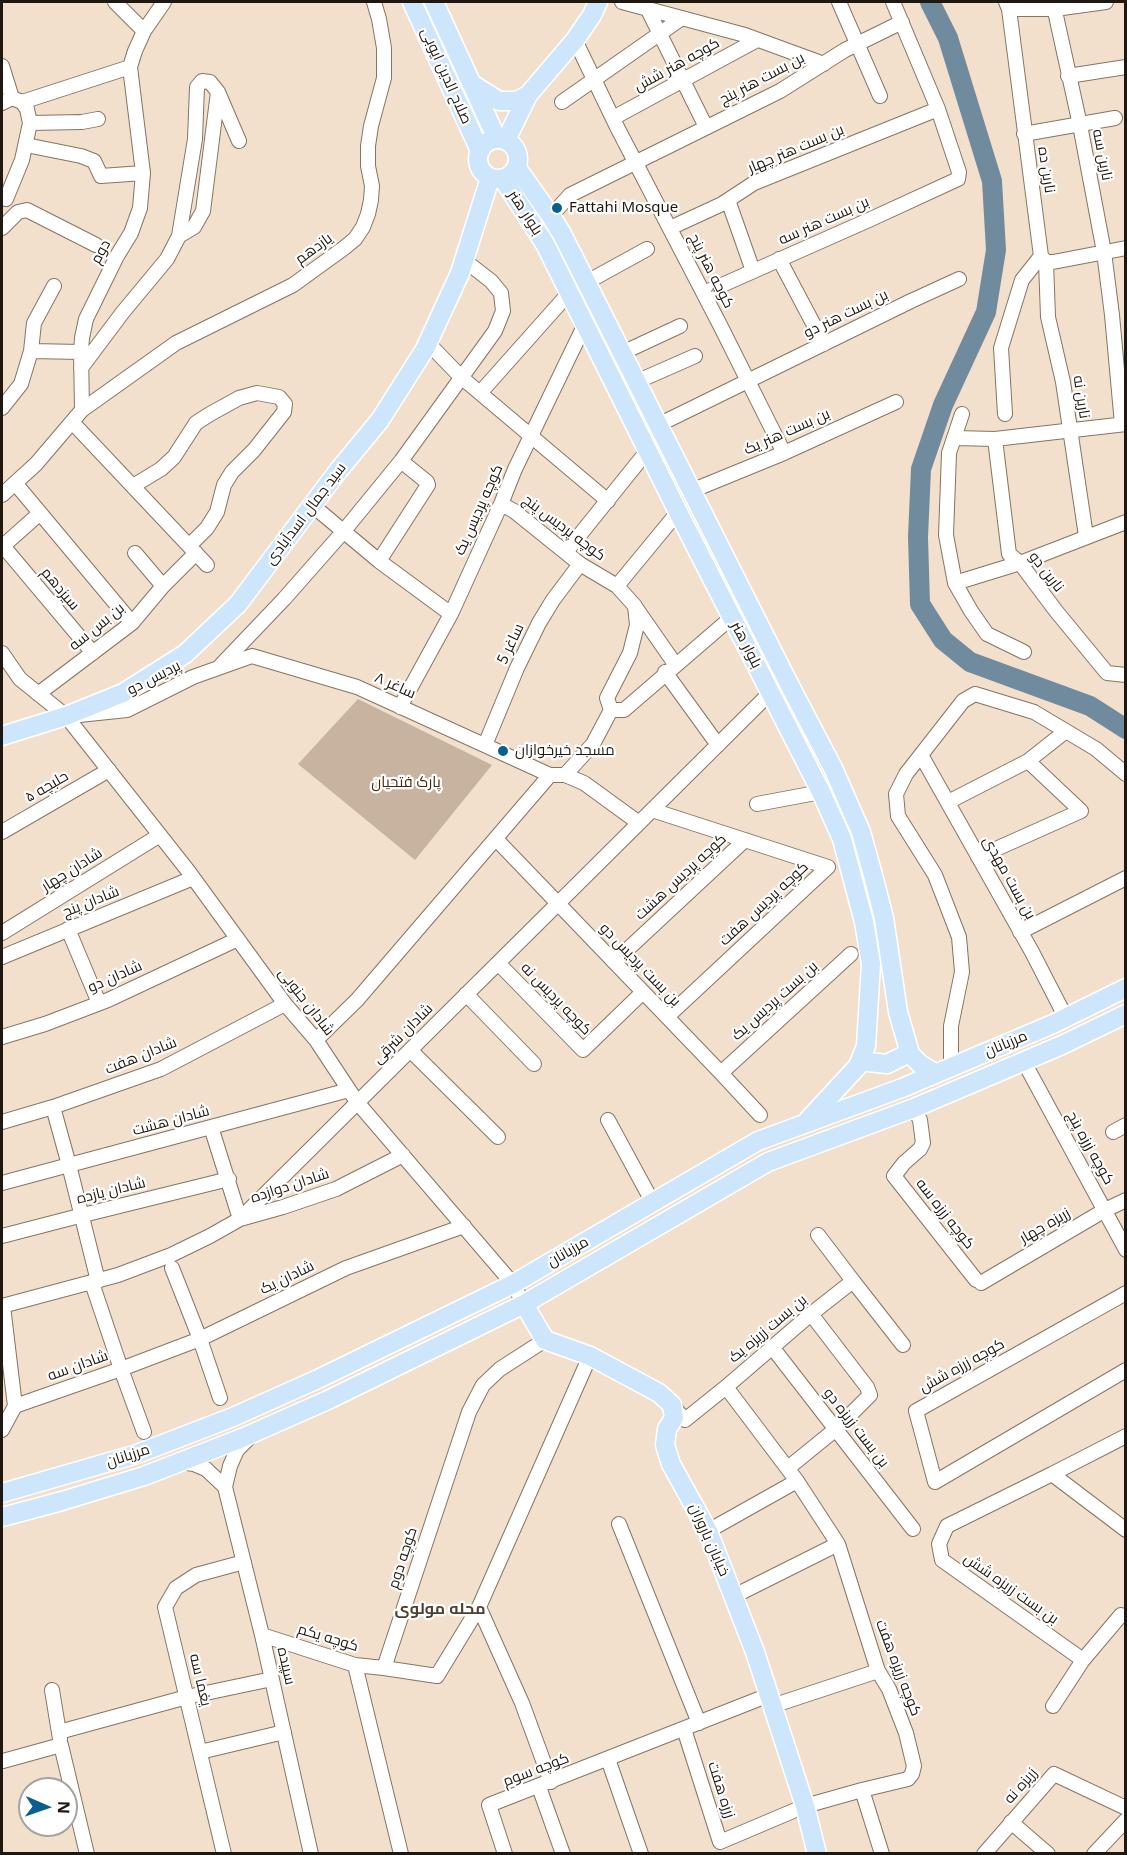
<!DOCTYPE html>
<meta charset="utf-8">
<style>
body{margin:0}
#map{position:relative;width:1127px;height:1855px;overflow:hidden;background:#f3e0cc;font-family:"Noto Sans",sans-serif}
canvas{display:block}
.frame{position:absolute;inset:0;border:3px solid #1f1811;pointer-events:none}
.north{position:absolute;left:18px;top:1777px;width:60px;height:60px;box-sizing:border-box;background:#fff;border:2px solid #a5a3a0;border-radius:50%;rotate:92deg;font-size:16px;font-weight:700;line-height:24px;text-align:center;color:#1f1811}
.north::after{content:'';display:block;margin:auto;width:21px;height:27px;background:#095f90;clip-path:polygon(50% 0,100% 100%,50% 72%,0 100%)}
</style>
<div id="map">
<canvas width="1127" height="1855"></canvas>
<div class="frame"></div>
<div class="north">N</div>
</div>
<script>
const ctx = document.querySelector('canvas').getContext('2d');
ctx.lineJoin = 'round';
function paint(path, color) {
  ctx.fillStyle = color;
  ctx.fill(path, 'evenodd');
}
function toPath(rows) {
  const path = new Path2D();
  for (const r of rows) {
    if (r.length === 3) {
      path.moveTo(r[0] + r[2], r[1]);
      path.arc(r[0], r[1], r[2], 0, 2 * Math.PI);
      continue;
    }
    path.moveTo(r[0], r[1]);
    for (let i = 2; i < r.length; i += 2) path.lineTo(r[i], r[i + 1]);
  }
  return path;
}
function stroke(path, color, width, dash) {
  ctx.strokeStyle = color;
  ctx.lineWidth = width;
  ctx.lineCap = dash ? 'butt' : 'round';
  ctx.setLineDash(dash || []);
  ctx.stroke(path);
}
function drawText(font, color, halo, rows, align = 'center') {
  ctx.font = font + ' "Noto Sans",Cairo,sans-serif';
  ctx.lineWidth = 4.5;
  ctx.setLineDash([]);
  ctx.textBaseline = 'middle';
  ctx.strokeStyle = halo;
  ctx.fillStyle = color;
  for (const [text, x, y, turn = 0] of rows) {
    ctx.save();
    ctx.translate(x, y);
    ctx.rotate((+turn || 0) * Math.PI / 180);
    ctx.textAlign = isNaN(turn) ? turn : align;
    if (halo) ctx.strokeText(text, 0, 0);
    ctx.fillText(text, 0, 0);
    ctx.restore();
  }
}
const green = toPath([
 [358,699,492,765,415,860,298,764]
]);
const river = toPath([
 [930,2,948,38,992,181,996,250,986,312,943,405,921,469,918,537,920,604,943,640,970,662,1090,706,1126,729]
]);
const minor = toPath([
 [115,2,144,31],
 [622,2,745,35,824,64],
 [839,2,880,96],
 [1006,2,1009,9,1041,256,1046,262,1053,262,1126,248],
 [1053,2,1080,125,1104,252,1112,315,1122,424],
 [647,8,706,127],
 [1009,9,1055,9,1106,2],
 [575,40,617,127,720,325,784,453],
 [2,66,12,98],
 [1068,76,1126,67],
 [22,102,130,67],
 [562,102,682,18],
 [2,103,12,98,22,102,27,109,30,123,22,160,6,199],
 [613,118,757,40],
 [30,123,82,122,98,119],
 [1024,134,1115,118],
 [26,145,81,156,94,161,101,176,143,173],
 [728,200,753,271],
 [551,216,570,195,780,91,845,50,902,22],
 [2,228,18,212,27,210,96,245],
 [670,228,722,204,754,183,938,109],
 [179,236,194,227,203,211,218,92],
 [779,259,824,344],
 [1046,262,1048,317,1063,382,1086,536],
 [587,282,647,249],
 [704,293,871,219,958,179,959,172,938,109,893,2],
 [428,343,461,377,608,501],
 [31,351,81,352],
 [622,353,680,326],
 [81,368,123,312,167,259,179,236,195,139,197,87,202,81,210,82,218,92,239,141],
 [636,382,695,356],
 [480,393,569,293],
 [2,408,21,384,31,351,34,323,54,286],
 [82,410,176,343,293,285,344,248,355,239,363,227,368,214,371,200,372,186,368,166,368,146,371,126,384,78,384,48,379,19,374,2],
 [962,414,949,453,946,535,955,583,971,611,987,634,1024,652],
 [1005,414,1001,348,1022,280,1041,256],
 [72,422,207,565],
 [658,425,911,301,959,279],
 [955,438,995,439,1126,424],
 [995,439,1009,554,1020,563,1056,611,1107,673,1126,675],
 [15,483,132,623],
 [133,486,161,469,174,457,196,423,210,414,239,398,257,393,279,397,285,404,284,412,254,450,232,472,224,485,217,512,207,528,189,546],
 [691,491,784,453,896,402],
 [2,495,36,464,82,410,81,352,82,338,86,319,117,256,131,233,140,208,143,173,130,67,135,51,144,31,164,2],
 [501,504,514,511,580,564,617,586,678,512],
 [312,505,379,561,451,614],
 [3,546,40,513],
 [2,547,3,546,93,653],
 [566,552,648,450],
 [135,553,163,586],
 [379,561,428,485,427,482,401,461],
 [955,583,1020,563,1126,522],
 [636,608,675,664],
 [2,653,20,679,66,716,189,872,285,1004,316,1040,357,1102,513,1284,524,1304],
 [221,665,284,599,343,532,401,461,495,331,503,311,501,293,491,281,464,260],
 [665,672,718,745],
 [38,694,132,623,163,586,196,553],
 [400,707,451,614,501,504,515,469,585,324],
 [611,710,624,710,732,617],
 [79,715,127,710,193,677,252,656,357,687,550,775,565,775,584,783,639,823],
 [485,745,517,668,539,623,553,600,580,564],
 [921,755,1032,952,1066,1018],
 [1028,761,1066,731],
 [565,775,593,744,611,710,607,698,630,653,637,625,635,606,617,586],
 [948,802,1028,761,1081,811,978,857],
 [757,804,821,792],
 [652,810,828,867,667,1017],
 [2,832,109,770],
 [496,839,721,1073,760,1115],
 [68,929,99,1003],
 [1020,932,1126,878],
 [2,933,160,835],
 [2,957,193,878],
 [614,962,745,840],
 [498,963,583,1050,643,992],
 [466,994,534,1064],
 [2,1037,45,1024,108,1000,238,939],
 [316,1040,357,1000,550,775],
 [410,1050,498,1137],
 [1024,1062,1126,1250],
 [951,1067,951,1026,962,972,959,937,935,875,898,816,896,794,906,774,963,701,975,694,1034,712,1096,749,1126,774],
 [721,1073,851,954],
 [53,1107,69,1165,98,1281],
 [914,1108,920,1120,923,1143,920,1149,904,1163,894,1176,976,1280],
 [608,1120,653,1203],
 [2,1122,53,1107,161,1069,285,1004],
 [211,1127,240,1219,283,1207,336,1189,403,1155],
 [1113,1132,1126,1125],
 [2,1183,349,1090],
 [818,1235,853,1281,811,1314,726,1387,797,1481,838,1544],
 [2,1236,83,1215,229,1179],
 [172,1268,200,1339,346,1268,464,1226],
 [853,1281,903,1345],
 [92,1283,121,1369,200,1339,220,1398],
 [981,1283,1105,1210,1126,1200],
 [1126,1293,916,1411,935,1482,1126,1370],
 [2,1306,118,1275,171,1255,210,1236,240,1219,770,693],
 [545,1340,500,1369,483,1385,469,1412,384,1668,437,1676,479,1607,590,1356],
 [772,1347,913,1529],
 [672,1405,685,1420,726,1387],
 [15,1406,121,1369,144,1432],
 [2,1430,15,1406,3,1306],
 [252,1435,237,1450,230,1466,225,1487,262,1635,311,1854],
 [1126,1436,1052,1474,1126,1530],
 [181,1462,194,1464,206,1469,225,1487],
 [788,1468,836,1429,870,1395,867,1387,811,1314],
 [1052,1474,947,1526,939,1544,942,1560,1083,1660,1053,1706],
 [619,1524,699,1723],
 [708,1531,797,1481],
 [479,1607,522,1703,551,1782],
 [262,1635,355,1665,384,1668],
 [1083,1660,1121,1615],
 [355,1665,401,1854],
 [52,1690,60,1739],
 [772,1706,878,1671],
 [684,1729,720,1842,805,1806,862,1790,908,1779,912,1774,914,1766,906,1733,889,1689,878,1671,838,1544,734,1596],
 [59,1732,187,1697,272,1679],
 [200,1752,284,1732],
 [608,1759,641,1854],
 [3,1761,61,1745,87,1854],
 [539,1787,563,1854],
 [862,1790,882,1854],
 [1011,1822,1048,1854],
 [224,1854,165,1607,176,1588,196,1575,244,1562],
 [505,1854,489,1805,769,1695],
 [984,1854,1054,1774,1126,1808],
 [1094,1854,1126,1820]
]);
const major = toPath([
 [412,2,480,151],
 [434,2,497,139],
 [472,84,499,101,517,101,528,95],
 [498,159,20],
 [506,140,528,95,575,40,592,15,598,2],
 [517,168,551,216,562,234,789,684,833,768,861,832,873,875,884,918,898,1012,909,1050,910,1054,920,1064,936,1074],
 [503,179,545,244,678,512,821,792,842,839,864,922,871,964,866,1046,858,1066,808,1120],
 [2,736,66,716,123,693,185,654,238,604,338,471,380,420,425,349,460,273,490,178],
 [862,1056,868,1062,887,1064,903,1056,909,1050],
 [524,1304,545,1340,590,1356,659,1393,672,1405,674,1418,667,1429,665,1445,671,1464,708,1531,755,1652,805,1806,817,1854],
 [2,1493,137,1454,233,1417,318,1379,513,1284,758,1141,902,1088,1053,1024,1126,988],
 [2,1517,62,1501,144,1476,242,1438,328,1400,524,1304,768,1162,914,1108,1062,1045,1126,1014]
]);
const markers = [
 [557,208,6,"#095f90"],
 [503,751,6,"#095f90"]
];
const streetNames = [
 ["کوچه هنر شش",677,65,-29],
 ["صلاح الدین ایوبی",446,76,66],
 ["بن بست هنر پنج",762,79,-28],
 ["بن بست هنر چهار",796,149,-23],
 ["نارین سه",1102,155,79],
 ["نارین ده",1046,170,81],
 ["بلوار هنر",525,213,57],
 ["بن بست هنر سه",824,221,-24],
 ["یازدهم",314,249,-36],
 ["دوم",101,252,-61],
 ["کوچه هنر پنج",711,271,63],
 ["بن بست هنر دو",846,314,-26],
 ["نارین نه",1081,397,81],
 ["بن بست هنر یک",787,432,-24],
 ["کوچه پردیس یک",479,510,-66],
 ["سید جمال اسدآبادی",306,514,-53],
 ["کوچه پردیس پنج",564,528,37],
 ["نارین دو",1046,572,52],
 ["سیزدهم",60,589,50],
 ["بن بس سه",97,627,-39],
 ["ساغر 5",511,644,-65],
 ["بلوار هنر",746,645,63],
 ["پردیس دو",154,678,-27],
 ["ساغر ٨",395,686,24],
 ["حلبچه ۵",47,787,-30],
 ["شادان چهار",72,870,-32],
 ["کوچه پردیس هشت",681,877,-43],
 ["بن بست مهدی",1009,878,61],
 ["شادان پنج",91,902,-22],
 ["کوچه پردیس هفت",764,904,-43],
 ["بن بست پردیس دو",640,965,46],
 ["شادان دو",115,977,-24],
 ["کوچه پردیس نه",556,999,46],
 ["بن بست پردیس یک",775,1001,-42],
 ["شادان جنوبی",306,1002,52],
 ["شادان شرقی",403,1034,-45],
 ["مرزبانان",1006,1044,-23],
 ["شادان هفت",141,1056,-22],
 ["شادان هشت",171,1121,-15],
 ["کوچه زرزه پنج",1090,1148,61],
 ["شادان دوازده",290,1186,-18],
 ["شادان یازده",111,1191,-14],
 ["کوچه زرزه سه",945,1214,52],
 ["زریزه چهار",1045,1226,-30],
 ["مرزبانان",568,1252,-30],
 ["شادان یک",287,1278,-26],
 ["بن بست زریزه یک",768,1329,-40],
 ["شادان سه",78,1366,-20],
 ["کوچه زرزه شش",962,1366,-29],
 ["بن بست زریزه دو",856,1428,52],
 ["مرزبانان",128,1456,-18],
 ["خیابان باروران",709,1540,66],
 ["کوچه دوم",403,1558,-72],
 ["بن بست زریزه شش",1011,1589,35],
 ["کوچه یکم",328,1638,17],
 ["سپیده",286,1666,77],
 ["کوچه زریزه هفت",898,1668,69],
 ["یغما سه",200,1680,77],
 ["کوچه سوم",536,1770,-21],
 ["زریزه نه",1021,1786,-49],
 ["زرزه هفت",721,1790,72]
];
const poiNames = [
 ["Fattahi Mosque",569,208],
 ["مسجد خیرخوازان",515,751]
];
const parkNames = [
 ["پارک فتحیان",406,783]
];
const neighbourhoodNames = [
 ["محله مولوی",440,1609]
];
paint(green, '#c7b3a0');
stroke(river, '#708a9e', 20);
stroke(minor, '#867463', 16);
stroke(major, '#fff', 21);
stroke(minor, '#fff', 14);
stroke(major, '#cde6fb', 18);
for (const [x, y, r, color] of markers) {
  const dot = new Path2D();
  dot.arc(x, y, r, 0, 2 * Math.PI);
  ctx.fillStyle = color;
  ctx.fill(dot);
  stroke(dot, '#fff', 2);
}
drawText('15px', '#1f1811', '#fff', streetNames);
drawText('15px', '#1f1811', '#fff', poiNames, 'left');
drawText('15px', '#442a0b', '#fff', parkNames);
drawText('bold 16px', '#4f3f2f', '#fff', neighbourhoodNames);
</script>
